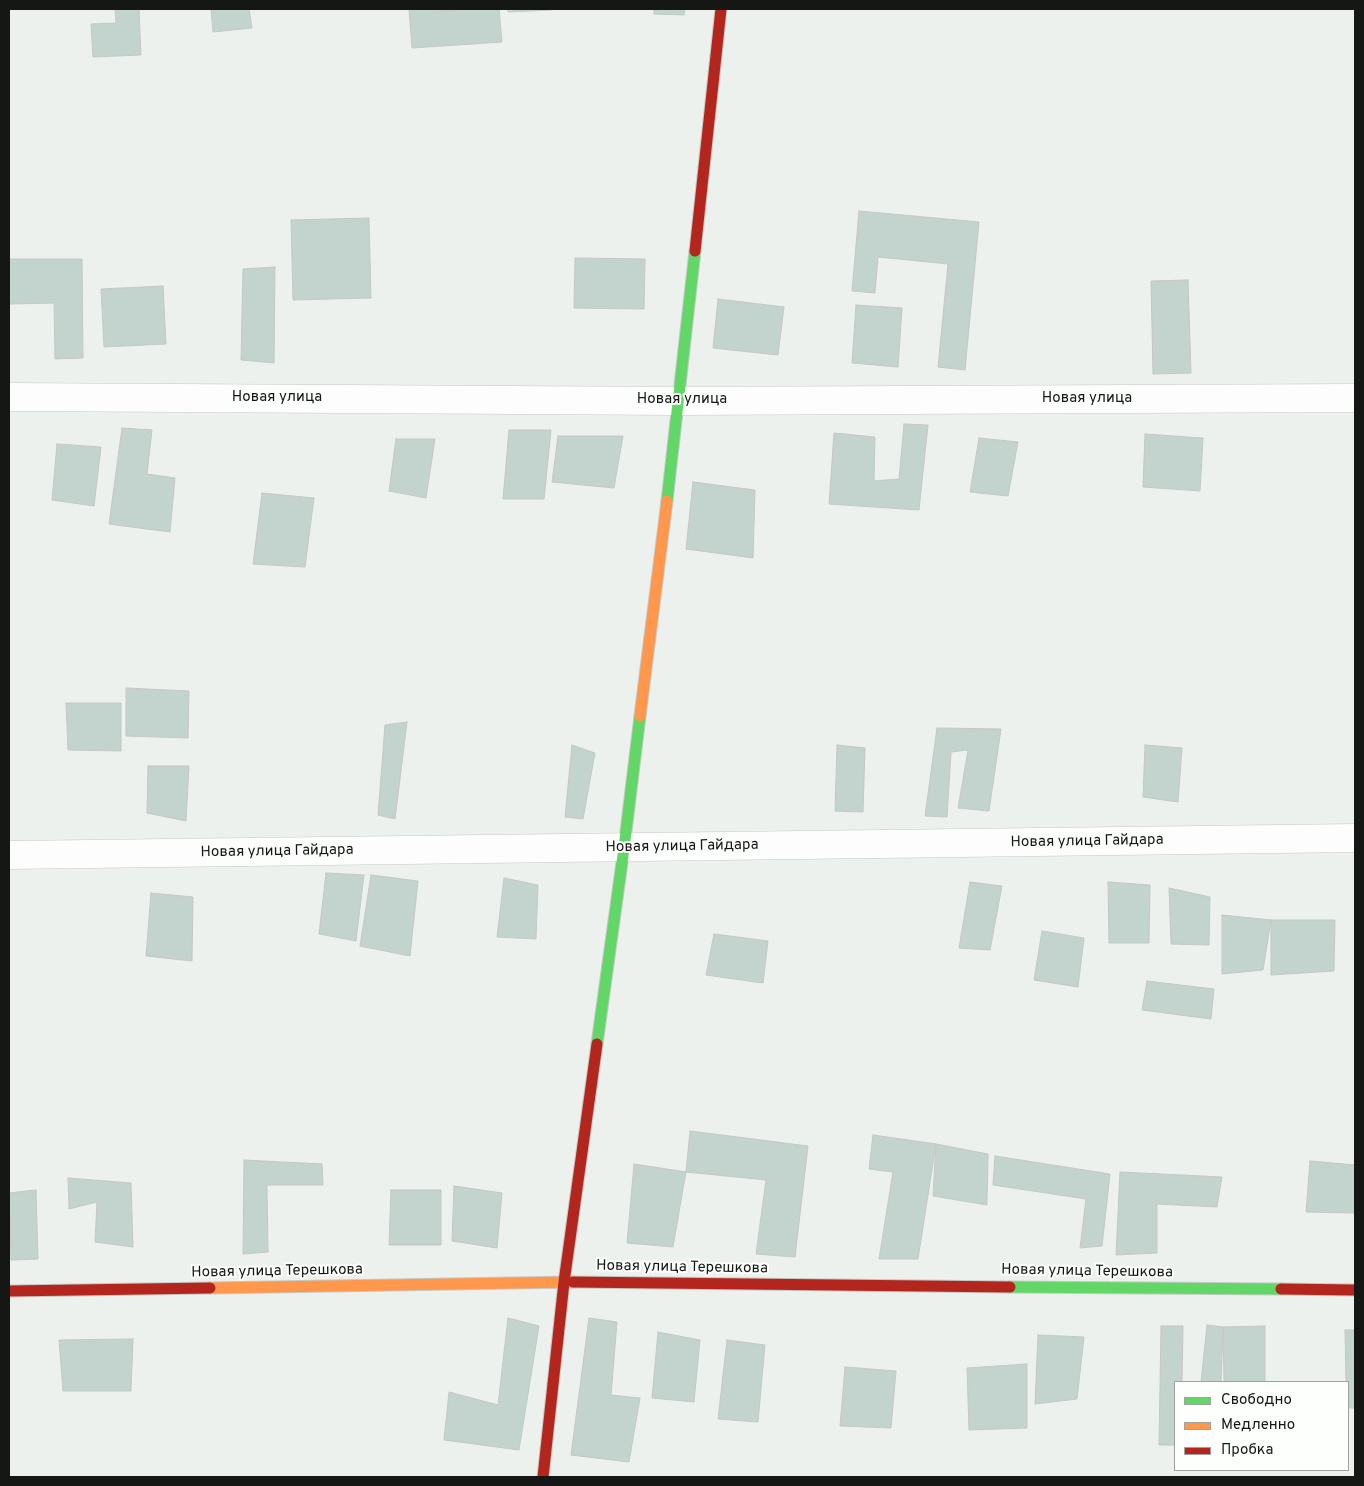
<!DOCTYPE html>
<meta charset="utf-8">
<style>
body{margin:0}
#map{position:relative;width:1364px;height:1486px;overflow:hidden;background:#edf1ed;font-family:Overpass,sans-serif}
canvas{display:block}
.frame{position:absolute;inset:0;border:10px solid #151714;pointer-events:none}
.legend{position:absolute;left:1174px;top:1381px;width:175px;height:90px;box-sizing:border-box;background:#fcfffc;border:1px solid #a0a29f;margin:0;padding:6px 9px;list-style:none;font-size:15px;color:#151714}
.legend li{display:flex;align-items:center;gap:10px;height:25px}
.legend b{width:25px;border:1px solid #a0a29f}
</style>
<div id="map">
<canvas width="1364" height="1486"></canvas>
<div class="frame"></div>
<ul class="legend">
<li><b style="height:6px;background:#63d668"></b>Свободно</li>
<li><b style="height:6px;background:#ff974d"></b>Медленно</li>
<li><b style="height:6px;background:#b3261e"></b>Пробка</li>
</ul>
</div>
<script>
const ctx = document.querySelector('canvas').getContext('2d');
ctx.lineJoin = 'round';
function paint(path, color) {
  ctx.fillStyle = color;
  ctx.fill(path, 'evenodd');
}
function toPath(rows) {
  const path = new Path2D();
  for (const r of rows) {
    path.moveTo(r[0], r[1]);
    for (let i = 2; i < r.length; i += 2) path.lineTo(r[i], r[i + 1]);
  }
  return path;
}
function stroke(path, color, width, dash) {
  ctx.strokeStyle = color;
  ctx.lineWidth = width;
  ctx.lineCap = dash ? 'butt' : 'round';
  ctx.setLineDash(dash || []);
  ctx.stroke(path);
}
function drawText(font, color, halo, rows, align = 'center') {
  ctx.font = font + ' Overpass,sans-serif';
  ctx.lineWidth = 4;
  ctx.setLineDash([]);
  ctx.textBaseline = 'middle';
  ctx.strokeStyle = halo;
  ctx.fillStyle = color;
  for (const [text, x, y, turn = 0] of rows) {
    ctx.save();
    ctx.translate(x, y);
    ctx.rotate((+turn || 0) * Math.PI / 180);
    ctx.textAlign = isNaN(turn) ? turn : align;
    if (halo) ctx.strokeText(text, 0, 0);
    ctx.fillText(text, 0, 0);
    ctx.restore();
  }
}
const building = toPath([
 [115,9,139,9,141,55,93,57,91,24,116,23,115,9],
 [211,9,249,9,252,28,213,32,211,9],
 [409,9,437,9,437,11,466,9,499,9,502,42,412,48,409,9],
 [508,9,552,9,552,10,508,12,508,9],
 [654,9,685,9,684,15,654,14,654,9],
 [859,211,979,222,965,370,938,367,948,264,878,257,875,293,852,291,859,211],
 [369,218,371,298,293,300,291,220,369,218],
 [575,258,645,259,644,309,574,308,575,258],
 [9,259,82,259,83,358,55,359,54,303,9,304,9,259],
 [275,267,274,363,241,360,243,269,275,267],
 [1188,280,1191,373,1153,374,1151,281,1188,280],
 [163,286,166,344,104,347,101,289,163,286],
 [718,299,784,307,778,355,713,348,718,299],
 [856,305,902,308,898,367,852,363,856,305],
 [904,424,928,425,919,510,829,504,834,433,875,437,874,481,899,479,904,424],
 [122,428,152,430,147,474,175,478,170,532,109,524,122,428],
 [509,430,551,430,544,499,503,499,509,430],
 [1145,434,1203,438,1200,491,1143,487,1145,434],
 [558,436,623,436,614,488,552,482,558,436],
 [979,438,1018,442,1008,496,970,492,979,438],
 [396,439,435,439,426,498,389,491,396,439],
 [57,444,101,447,94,506,52,500,57,444],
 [693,482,755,490,753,558,686,549,693,482],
 [262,493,314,498,305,567,253,564,262,493],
 [126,688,189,691,188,738,126,736,126,688],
 [66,703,121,703,121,751,68,750,66,703],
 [407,722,395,819,378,815,385,725,407,722],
 [937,728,1001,729,989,811,958,808,968,750,951,752,947,817,925,816,937,728],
 [572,745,595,753,583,819,565,817,572,745],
 [837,745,865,748,863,812,835,811,837,745],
 [1145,745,1182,748,1178,802,1143,797,1145,745],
 [148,766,189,766,186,821,147,813,148,766],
 [326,873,364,875,356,941,319,934,326,873],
 [371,875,418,881,410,956,360,946,371,875],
 [504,878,538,885,536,939,497,937,504,878],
 [970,882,1002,886,990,950,959,948,970,882],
 [1108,882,1150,885,1149,943,1109,943,1108,882],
 [1169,888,1210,897,1209,945,1171,944,1169,888],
 [151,893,193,897,192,961,146,956,151,893],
 [1222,915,1271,920,1263,970,1222,974,1222,915],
 [1271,920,1335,920,1334,971,1271,975,1271,920],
 [1042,931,1084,938,1078,987,1034,980,1042,931],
 [714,934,768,941,763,983,706,975,714,934],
 [1147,981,1214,989,1211,1019,1142,1010,1147,981],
 [690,1131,808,1146,795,1257,756,1254,766,1180,686,1172,690,1131],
 [873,1135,936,1144,918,1259,879,1259,893,1172,869,1169,873,1135],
 [936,1144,988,1154,987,1205,933,1196,936,1144],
 [995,1156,1110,1174,1102,1246,1080,1248,1086,1199,993,1185,995,1156],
 [244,1160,322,1164,323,1185,267,1185,268,1252,243,1254,244,1160],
 [1310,1161,1355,1165,1355,1213,1306,1212,1310,1161],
 [634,1164,686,1172,673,1247,627,1243,634,1164],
 [1120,1172,1222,1177,1217,1207,1157,1204,1157,1253,1116,1255,1120,1172],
 [68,1178,131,1183,133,1247,95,1242,97,1202,69,1209,68,1178],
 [454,1186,502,1193,497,1248,452,1241,454,1186],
 [36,1190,38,1259,11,1260,9,1193,36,1190],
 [391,1190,441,1190,441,1245,389,1245,391,1190],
 [508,1318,539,1326,519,1450,444,1440,449,1392,498,1405,508,1318],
 [589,1318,617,1322,611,1395,640,1398,629,1462,571,1455,589,1318],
 [1207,1325,1223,1327,1221,1382,1201,1382,1207,1325],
 [1161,1326,1183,1326,1182,1382,1175,1382,1175,1445,1159,1445,1161,1326],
 [1265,1326,1265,1382,1224,1382,1223,1327,1265,1326],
 [1345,1330,1355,1330,1355,1408,1348,1408,1348,1382,1346,1382,1345,1330],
 [658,1332,700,1340,694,1402,652,1398,658,1332],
 [1038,1335,1084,1337,1077,1399,1035,1404,1038,1335],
 [133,1339,131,1391,63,1391,59,1340,133,1339],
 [727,1340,765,1345,758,1422,718,1419,727,1340],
 [1027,1364,1027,1428,969,1430,967,1368,1027,1364],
 [845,1367,896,1371,891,1428,840,1426,845,1367]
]);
const street = toPath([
 [9,397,679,401,1355,398],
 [9,855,1355,838]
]);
const fast = toPath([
 [667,501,695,251],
 [597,1044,624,848,640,716],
 [1010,1287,1281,1289]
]);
const slow = toPath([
 [640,716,667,501],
 [210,1288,573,1282]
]);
const jam = toPath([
 [695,251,721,9],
 [573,1282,1010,1287],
 [1281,1289,1355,1290],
 [9,1291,210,1288],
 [543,1477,564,1282,597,1044]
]);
const streetNames = [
 ["Новая улица",277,398],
 ["Новая улица",1087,399],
 ["Новая улица",682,400],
 ["Новая улица Гайдара",1087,842,-1],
 ["Новая улица Гайдара",682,847,-1],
 ["Новая улица Гайдара",277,852,-1],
 ["Новая улица Терешкова",682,1268,1],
 ["Новая улица Терешкова",277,1272,-1],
 ["Новая улица Терешкова",1087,1272,1]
];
paint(building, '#c3d3cd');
stroke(building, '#c4c8c5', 1);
stroke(street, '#c6c9c6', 29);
stroke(fast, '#c6c9c6', 13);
stroke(slow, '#c6c9c6', 13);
stroke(jam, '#c6c9c6', 13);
stroke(street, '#fcfdfc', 28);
stroke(fast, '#63d668', 11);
stroke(slow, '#ff974d', 11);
stroke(jam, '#b3261e', 11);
drawText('15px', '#151714', '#fcfffc', streetNames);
</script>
